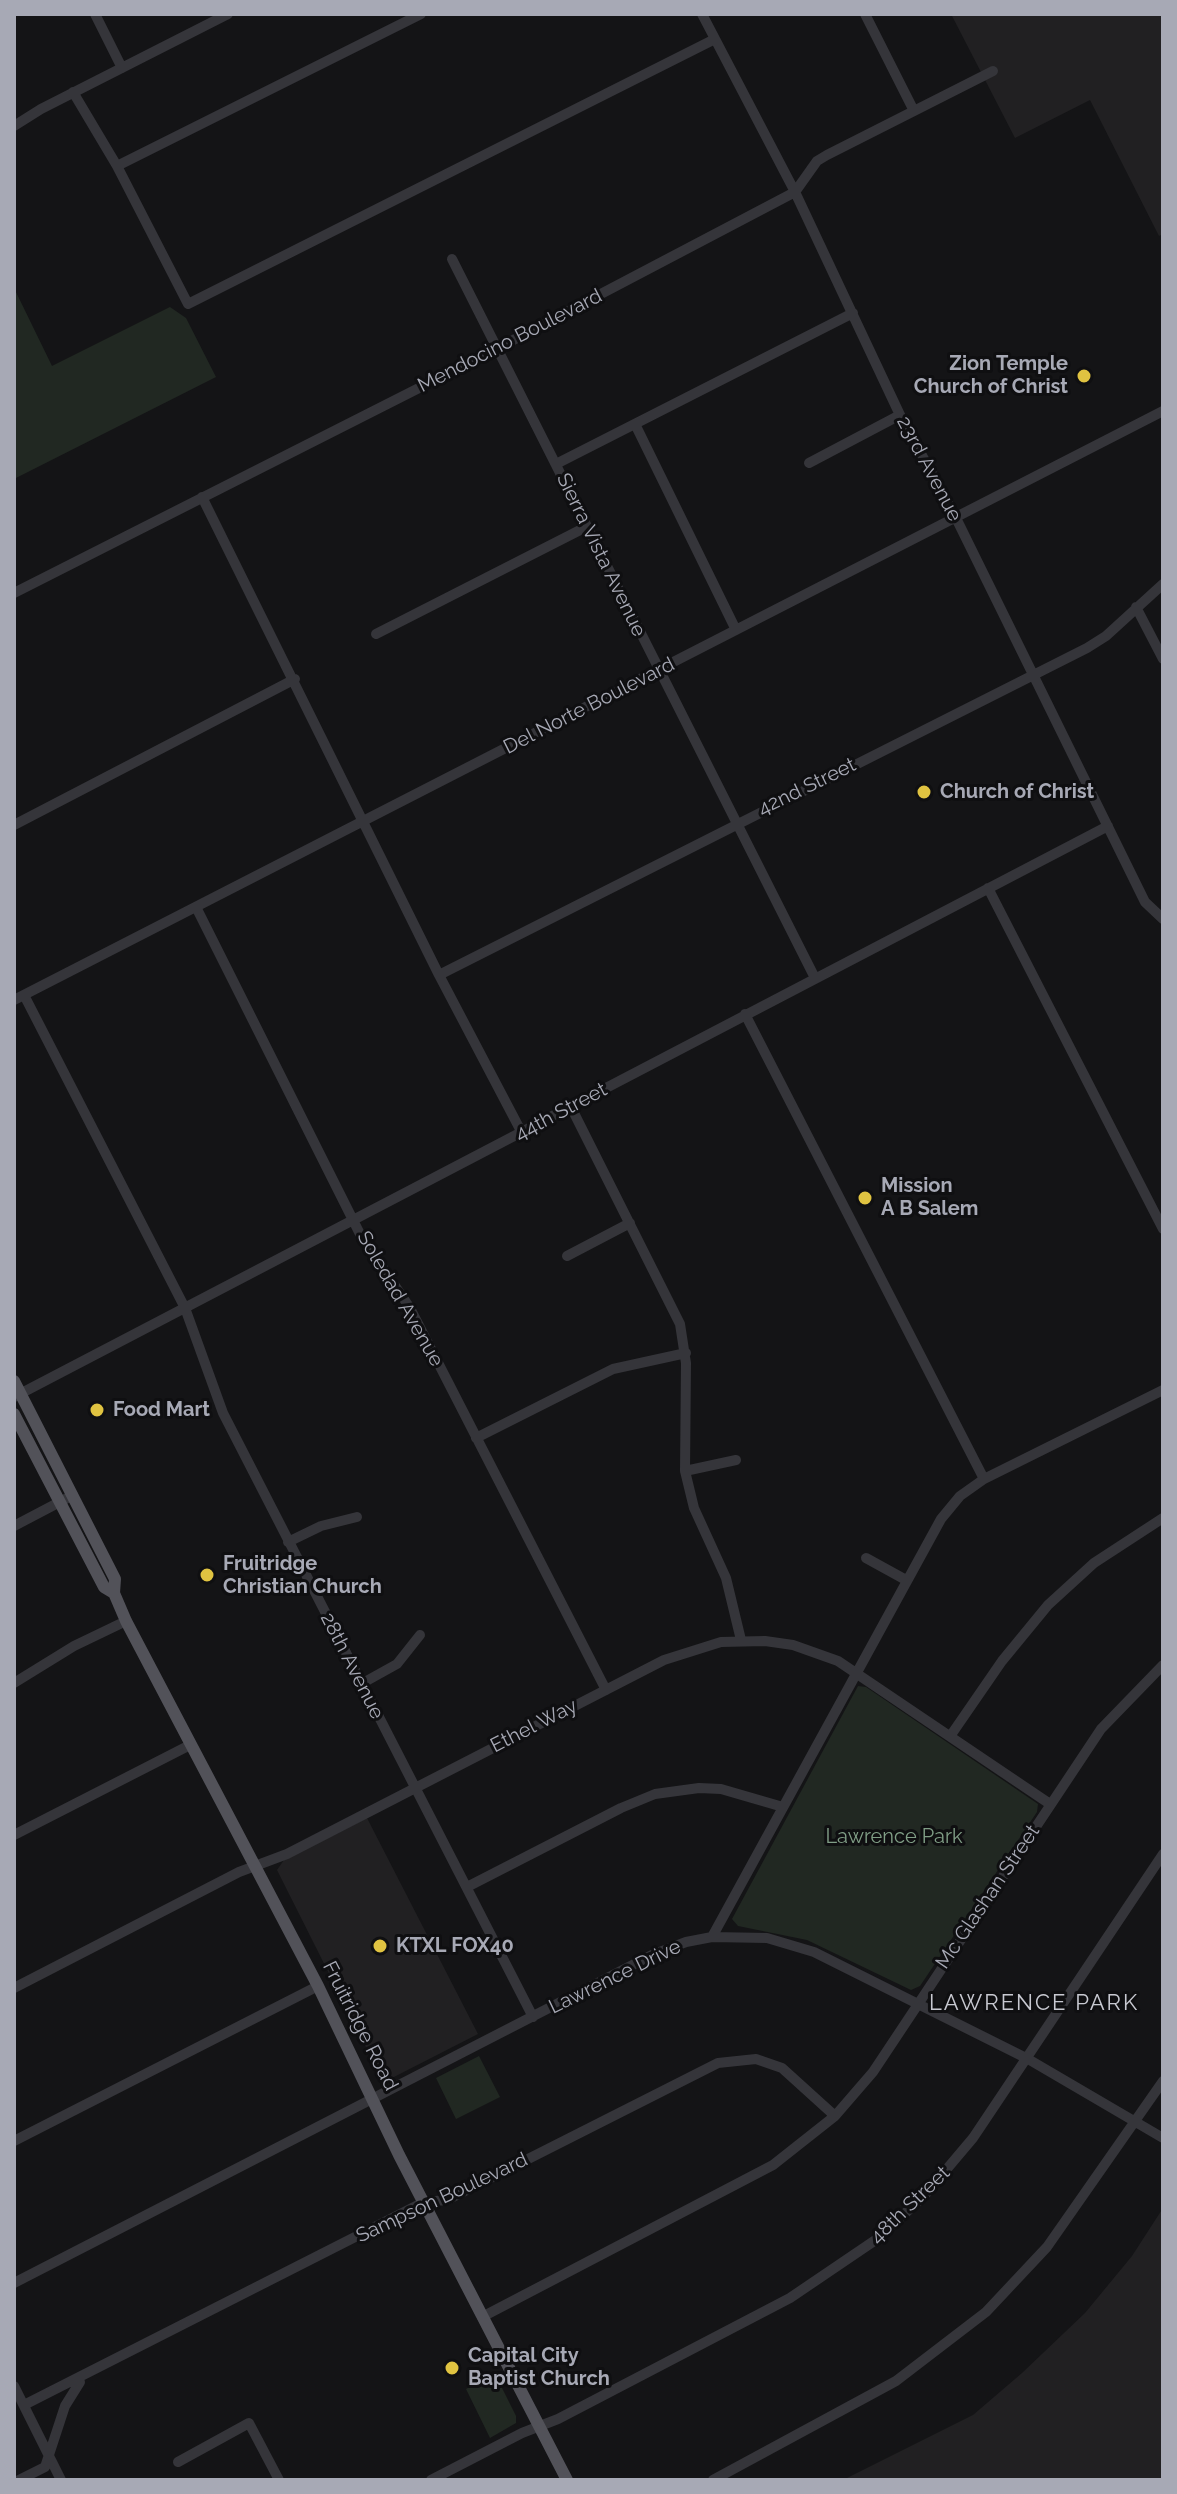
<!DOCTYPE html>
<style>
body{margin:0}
#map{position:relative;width:1177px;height:2494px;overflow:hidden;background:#141416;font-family:Raleway,sans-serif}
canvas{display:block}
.frame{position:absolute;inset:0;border:16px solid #a7a9b5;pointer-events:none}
</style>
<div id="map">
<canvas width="1177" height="2494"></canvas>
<div class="frame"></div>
</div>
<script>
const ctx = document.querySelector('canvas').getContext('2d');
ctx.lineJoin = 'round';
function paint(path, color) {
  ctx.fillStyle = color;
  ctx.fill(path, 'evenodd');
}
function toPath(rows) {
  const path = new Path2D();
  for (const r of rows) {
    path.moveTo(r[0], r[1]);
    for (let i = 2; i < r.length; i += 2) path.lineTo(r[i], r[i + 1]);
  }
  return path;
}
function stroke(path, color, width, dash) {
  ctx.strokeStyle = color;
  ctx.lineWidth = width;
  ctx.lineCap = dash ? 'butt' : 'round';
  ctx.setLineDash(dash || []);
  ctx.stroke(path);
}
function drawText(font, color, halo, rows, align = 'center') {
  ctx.font = font + ' Raleway,sans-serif';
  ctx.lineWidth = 6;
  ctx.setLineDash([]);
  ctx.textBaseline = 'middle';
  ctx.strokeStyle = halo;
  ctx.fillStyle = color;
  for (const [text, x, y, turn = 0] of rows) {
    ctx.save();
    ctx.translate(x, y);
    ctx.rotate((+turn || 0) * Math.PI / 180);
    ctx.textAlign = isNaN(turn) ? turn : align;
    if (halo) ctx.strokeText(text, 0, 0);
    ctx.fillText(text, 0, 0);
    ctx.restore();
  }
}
const built = toPath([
 [951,14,1163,14,1163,234,1159,236,1090,100,1015,138],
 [367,1818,478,2034,392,2078,379,2073,277,1870,284,1860],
 [1163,2208,1163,2480,843,2480,973,2415,1022,2373,1085,2313,1132,2256]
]);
const green = toPath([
 [14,288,52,366,170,307,186,318,216,377,14,479],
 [858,1686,866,1687,1038,1804,1037,1812,920,1986,911,1990,807,1940,738,1926,732,1919],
 [479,2056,500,2097,456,2119,436,2078],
 [495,2374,516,2416,516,2423,490,2438,466,2389]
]);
const minor = toPath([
 [95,14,122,68],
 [702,14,795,192,900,415,956,518,1145,902,1163,919],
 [865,14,914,111],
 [73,92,117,166,188,304,715,39],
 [14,126,41,109,228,14],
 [117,166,421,14],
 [452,259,815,978],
 [635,424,736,630],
 [809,463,900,415],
 [556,464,853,313],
 [202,497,439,975,522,1133],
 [14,593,498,348,795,192,817,161,827,155,993,71],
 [1136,607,1163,659],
 [376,634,586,527],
 [14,825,295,679],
 [988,888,1163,1229],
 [196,907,360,1234,410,1308,606,1690],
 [439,975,1087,648,1106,636,1163,584],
 [24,995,185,1308,223,1413,533,2017],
 [14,1000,1163,411],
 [745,1014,984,1479],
 [571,1107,680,1324,686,1363,685,1471,694,1508,726,1578,741,1640],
 [567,1256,630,1223],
 [14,1397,1108,826],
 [476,1438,613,1369,686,1353],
 [685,1471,736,1460],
 [14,1526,73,1495],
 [288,1542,321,1526,357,1517],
 [866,1558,906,1580],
 [14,1683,74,1646,126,1621],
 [361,1684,397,1664,420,1635],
 [951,1735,1002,1661,1048,1605,1094,1563,1163,1518],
 [14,1835,190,1745],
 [467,1887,621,1808,655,1794,699,1788,721,1789,783,1807],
 [712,1937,941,1519,960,1496,984,1479,1163,1390],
 [14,1988,239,1872,287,1854,664,1660,721,1642,765,1641,793,1645,838,1661,1050,1804],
 [14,2141,318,1986],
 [14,2283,652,1955,686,1942,712,1937,767,1938,814,1952,1028,2059,1163,2138],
 [482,2317,773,2165,835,2116,873,2072,1101,1729,1163,1665],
 [14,2386,61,2480],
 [24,2405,424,2202,447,2200,718,2063,756,2059,782,2068,835,2116],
 [178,2462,249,2423,279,2480],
 [19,2480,45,2467,65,2406,80,2382],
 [431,2480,522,2433,558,2419,790,2298,877,2239,924,2196,973,2138,1163,1854],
 [713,2480,896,2381,986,2312,1047,2247,1163,2081]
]);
const major = toPath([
 [14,1381,115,1579,114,1593,126,1621,318,1986,399,2155,567,2480],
 [14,1414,104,1587,114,1593]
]);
const markers = [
 [1084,376,8,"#e0c341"],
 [924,792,8,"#e0c341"],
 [865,1198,8,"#e0c341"],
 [97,1410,8,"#e0c341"],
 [207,1575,8,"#e0c341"],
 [380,1946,8,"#e0c341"],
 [452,2368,8,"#e0c341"]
];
const streetNames = [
 ["Mendocino Boulevard",510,341,-27],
 ["23rd Avenue",929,469,62],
 ["Sierra Vista Avenue",601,555,64],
 ["Del Norte Boulevard",589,706,-27],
 ["42nd Street",807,787,-26],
 ["44th Street",561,1112,-28],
 ["Soledad Avenue",400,1299,60],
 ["28th Avenue",352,1666,63],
 ["Ethel Way",534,1726,-27],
 ["Mc Glashan Street",988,1897,-56],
 ["Lawrence Drive",615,1977,-26],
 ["Fruitridge Road",360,2026,63],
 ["Sampson Boulevard",442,2198,-25],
 ["48th Street",910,2205,-44]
];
const poiNames = [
 ["Zion Temple",1068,364,"right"],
 ["Church of Christ",1068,387,"right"],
 ["Church of Christ",940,792],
 ["Mission",881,1186],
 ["A B Salem",881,1209],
 ["Food Mart",113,1410],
 ["Fruitridge",223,1564],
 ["Christian Church",223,1587],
 ["KTXL FOX40",396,1946],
 ["Capital City",468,2356],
 ["Baptist Church",468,2379]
];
const parkNames = [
 ["Lawrence Park",894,1837]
];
const neighbourhoodNames = [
 ["LAWRENCE PARK",1034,2003]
];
paint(built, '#212022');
paint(green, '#212822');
stroke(minor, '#35353a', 10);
stroke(major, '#525259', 12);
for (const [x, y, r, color] of markers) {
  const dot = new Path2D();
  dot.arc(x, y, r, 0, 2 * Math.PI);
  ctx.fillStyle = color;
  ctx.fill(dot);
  stroke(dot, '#0f0f11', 3);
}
drawText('20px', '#a7a9b5', '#0f0f11', streetNames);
drawText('bold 20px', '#a7a9b5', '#0f0f11', poiNames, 'left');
drawText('20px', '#809e86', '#0f0f11', parkNames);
ctx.letterSpacing = '2px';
drawText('22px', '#c8c9d1', '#0f0f11', neighbourhoodNames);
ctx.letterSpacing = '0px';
</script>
